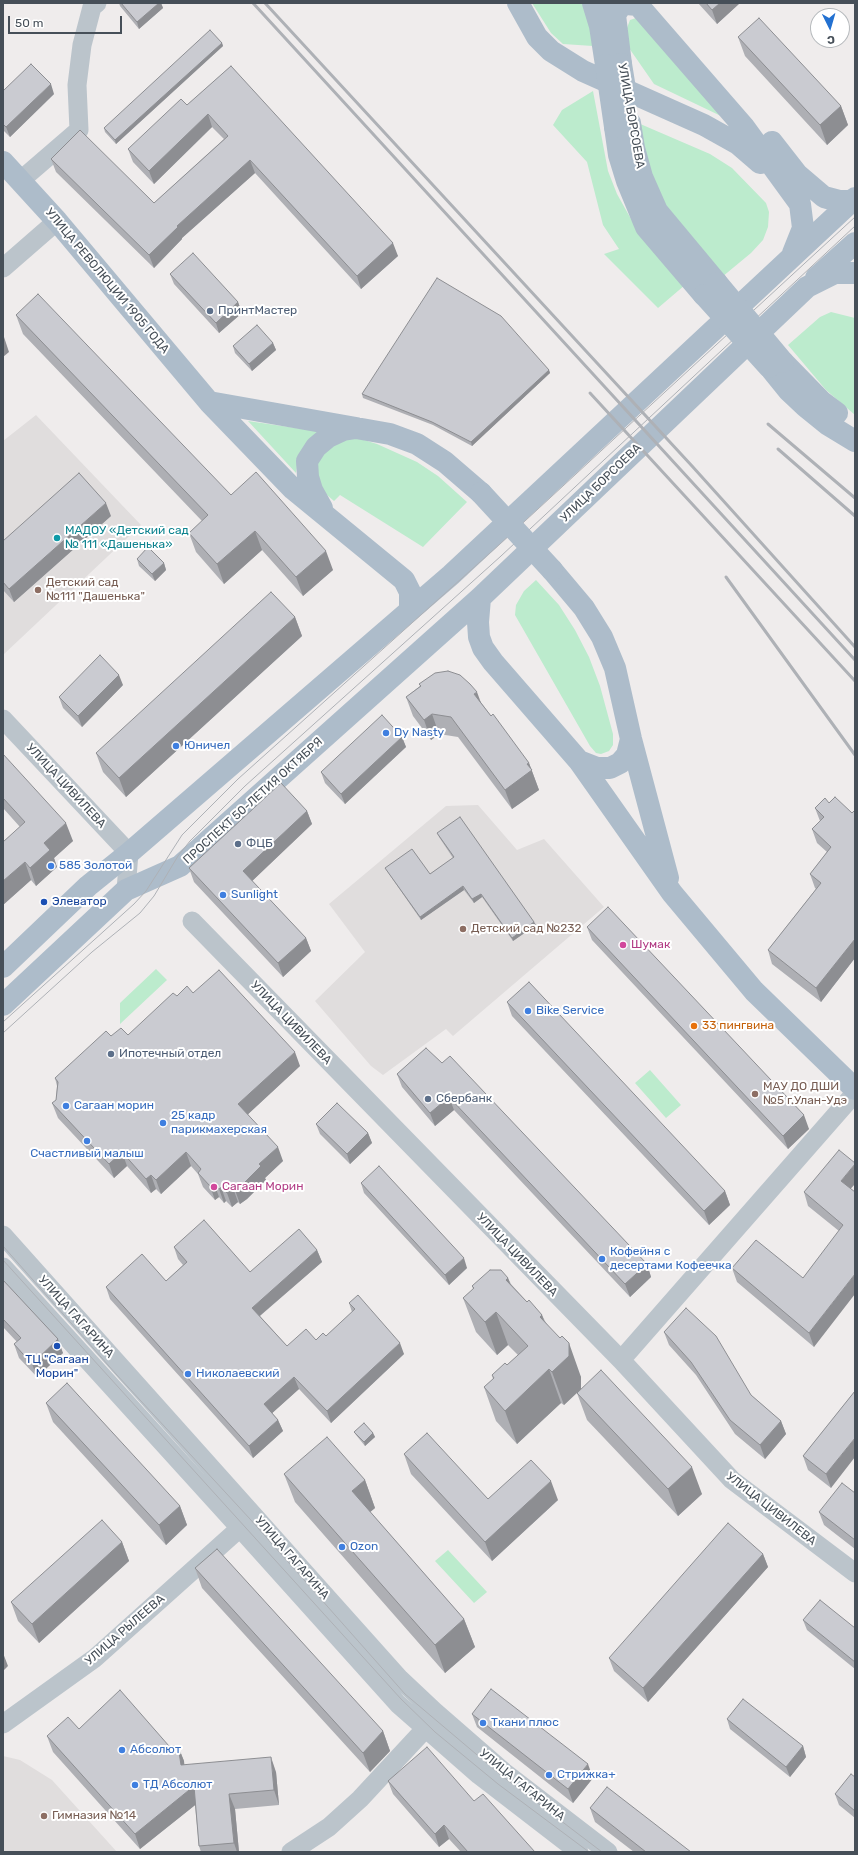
<!DOCTYPE html>
<meta charset="utf-8">
<style>
body{margin:0}
#map{position:relative;width:858px;height:1855px;overflow:hidden;background:#efecec;font-family:Rubik,sans-serif}
canvas{display:block}
.frame{position:absolute;inset:0;border:4px solid #464f58;pointer-events:none}
.north{position:absolute;left:810px;top:8px;width:40px;height:40px;box-sizing:border-box;background:#fff;border:1px solid #b5b9bc;border-radius:50%;rotate:175deg;font-size:11px;font-weight:700;line-height:16px;text-align:center;color:#464f58}
.north::after{content:'';display:block;margin:auto;width:14px;height:18px;background:#2371d1;clip-path:polygon(50% 0,100% 100%,50% 72%,0 100%)}
.scale{position:absolute;left:8px;top:16px;width:114px;height:18px;box-sizing:border-box;border:2px solid #464f58;border-top:0;padding-left:5px;font-size:12px;line-height:14px;white-space:nowrap;color:#464f58;-webkit-text-stroke:3px #fff;paint-order:stroke}
</style>
<div id="map">
<canvas width="858" height="1855"></canvas>
<div class="frame"></div>
<div class="north">С</div>
<div class="scale">50 m</div>
</div>
<script>
const ctx = document.querySelector('canvas').getContext('2d');
ctx.lineJoin = 'round';
function paint(path, color) {
  ctx.fillStyle = color;
  ctx.fill(path, 'evenodd');
}
function toPath(rows) {
  const path = new Path2D();
  for (const r of rows) {
    path.moveTo(r[0], r[1]);
    for (let i = 2; i < r.length; i += 2) path.lineTo(r[i], r[i + 1]);
  }
  return path;
}
function stroke(path, color, width, dash) {
  ctx.strokeStyle = color;
  ctx.lineWidth = width;
  ctx.lineCap = dash ? 'butt' : 'round';
  ctx.setLineDash(dash || []);
  ctx.stroke(path);
}
function drawText(font, color, halo, rows, align = 'center') {
  ctx.font = font + ' Rubik,sans-serif';
  ctx.lineWidth = 4;
  ctx.setLineDash([]);
  ctx.textBaseline = 'middle';
  ctx.strokeStyle = halo;
  ctx.fillStyle = color;
  for (const [text, x, y, turn = 0] of rows) {
    ctx.save();
    ctx.translate(x, y);
    ctx.rotate((+turn || 0) * Math.PI / 180);
    ctx.textAlign = isNaN(turn) ? turn : align;
    if (halo) ctx.strokeText(text, 0, 0);
    ctx.fillText(text, 0, 0);
    ctx.restore();
  }
}
const education = toPath([
 [36,415,141,525,3,655,3,441],
 [478,805,517,850,544,839,604,907,453,1036,446,1029,383,1075,371,1066,315,1001,365,952,329,904,446,806],
 [3,1756,20,1760,52,1780,117,1852,3,1852]
]);
const green = toPath([
 [532,3,582,3,589,23,593,46,563,44,551,33],
 [639,17,744,127,654,84,629,48,627,28,630,20],
 [593,91,608,171,617,194,631,219,646,241,685,285,658,308,604,254,619,249,603,225,587,162,553,125,562,110],
 [638,123,710,154,732,168,766,203,769,212,768,227,763,240,751,253,722,277,663,203,650,176],
 [831,312,855,318,855,415,826,390,788,345,820,317],
 [248,421,323,432,298,458,296,473],
 [345,439,361,439,377,444,417,462,438,476,467,502,423,547,340,495,334,501,320,489,315,464,321,452],
 [536,580,559,605,575,630,589,657,600,686,613,734,613,745,609,751,601,754,596,753,590,746,515,615,516,605,524,591],
 [156,969,167,980,120,1024,120,1003],
 [650,1070,681,1105,666,1118,635,1083],
 [448,1550,487,1592,474,1603,435,1561]
]);
const minor = toPath([
 [21,180,79,130,77,85,82,45,92,7,97,3],
 [3,268,57,221],
 [3,719,129,853,126,890],
 [192,921,621,1360,732,1480,855,1573],
 [3,1235,400,1679,434,1711,504,1772,608,1852],
 [3,1267,240,1528,398,1704,479,1775,579,1852],
 [621,1360,855,1093],
 [3,1724,95,1658,240,1528],
 [291,1852,329,1827,360,1799,425,1729]
]);
const major = toPath([
 [518,3,537,37,551,51,583,71,704,125,738,144,760,163],
 [593,3,600,26,606,65],
 [611,3,615,15,621,64],
 [615,15,620,7,626,4,638,5,744,127,800,204,803,228,793,253],
 [630,123,634,148,642,177,657,211,717,283],
 [615,127,619,155,627,181,646,227,704,295],
 [772,142,797,174,824,197,839,201,853,201],
 [3,162,57,221,209,402,293,489,404,580,410,592,410,609],
 [816,278,855,243],
 [783,362,821,401,837,413],
 [772,370,789,391,806,407,827,424,855,441],
 [209,402,390,434,417,444,445,462,481,493],
 [322,508,312,490,308,477,307,461,316,447,328,437,343,430,356,428],
 [552,570,584,608,602,637,615,668,631,739,668,878],
 [480,598,478,622,479,637,483,648,493,662,579,761,672,893,754,991,855,1089],
 [579,761,597,768,610,768,620,763,627,755,631,739],
 [3,967,88,886,129,853,451,575,855,198],
 [3,1005,126,890,180,866,480,598,807,287,835,273,855,273]
]);
const tram = toPath([
 [3,1022,134,904,146,891,182,835,238,779,500,544,855,217],
 [3,1033,92,952,140,913,154,896,178,856,190,841,245,786,501,556,855,226],
 [3,1246,116,1374,250,1519,405,1694,502,1776,602,1852],
 [3,1260,401,1699,435,1732,498,1784,589,1852]
]);
const rail = toPath([
 [253,3,855,660],
 [265,3,692,466,855,647],
 [590,393,855,681],
 [768,424,855,498],
 [778,449,855,516],
 [726,577,855,755]
]);
const majorBridge = toPath([
 [621,64,627,101],
 [606,65,615,127],
 [717,283,783,362],
 [704,295,769,367],
 [481,493,552,570]
]);
const wall = toPath([
 [119,3,161,3,163,8,139,29,120,6],
 [698,3,740,3,717,24],
 [738,37,841,106,848,125,827,145,745,56],
 [222,43,223,46,116,144,105,132,104,128],
 [231,66,398,256,361,289,255,173,182,238,182,239,154,268,56,172,51,159,154,203,224,139,212,127,154,184,133,162,128,149,187,105],
 [3,91,54,94,10,137,3,130],
 [170,274,238,302,242,313,219,333,174,284],
 [16,315,231,495,333,570,303,596,262,550,224,584,196,552,189,533,202,521,23,334],
 [273,343,276,350,252,371,235,353,233,346],
 [549,370,550,373,472,446,433,425,363,398,362,394],
 [111,516,14,602,3,590,3,541],
 [137,559,164,563,166,570,155,581,139,566],
 [295,617,302,636,126,797,103,772,96,753],
 [419,684,480,701,491,716,529,763,539,790,512,809,458,737,439,734,431,740,413,716,406,697,420,686],
 [123,685,82,727,63,708,59,697],
 [402,737,406,747,345,804,325,783,321,772],
 [3,754,73,841,54,858,57,867,36,886,31,880,3,905,3,842,20,827,3,808],
 [829,803,852,813,855,810,855,958,821,1002,772,964,768,950,816,889,815,888,810,874,827,852,817,843,812,829,820,821,815,808],
 [307,811,312,824,252,881,306,938,311,951,283,977,194,882,189,868],
 [437,833,534,922,536,925,513,941,482,897,474,903,464,890,421,920,387,871,385,868,430,874,453,858,439,837],
 [587,927,809,1129,788,1149,592,940],
 [193,993,300,1066,248,1114,283,1161,265,1178,266,1180,247,1199,240,1204,238,1202,232,1207,226,1201,224,1203,219,1197,215,1200,203,1187,198,1174,191,1166,161,1194,156,1189,151,1193,127,1166,114,1178,58,1118,52,1103,56,1100,57,1086,55,1078,111,1036,128,1035,177,996],
 [507,1002,725,1191,730,1205,709,1225,512,1016],
 [426,1048,647,1264,651,1277,630,1297,454,1110,435,1126,402,1087,397,1074],
 [316,1124,368,1133,372,1143,350,1164,320,1134],
 [361,1183,467,1268,449,1285,364,1193],
 [851,1189,855,1192,814,1347,737,1282,732,1268,803,1278,839,1231,808,1206,804,1192],
 [174,1247,250,1272,317,1250,322,1262,260,1316,287,1346,316,1340,326,1336,352,1312,349,1303,404,1354,331,1423,299,1389,272,1413,278,1420,283,1431,253,1458,110,1299,106,1287,166,1281,183,1265,178,1259],
 [508,1278,511,1284,527,1302,542,1315,545,1321,581,1377,581,1389,564,1405,561,1403,517,1444,496,1421,484,1387,493,1379,492,1375,507,1365,518,1355,508,1345,497,1355,476,1332,463,1298,473,1289,472,1286],
 [3,1280,63,1353,37,1377,19,1358,14,1344,17,1342,3,1327],
 [664,1332,751,1395,781,1421,786,1434,765,1459,735,1434,696,1375,669,1345],
 [855,1391,831,1488,808,1470,803,1456],
 [577,1393,702,1494,678,1516,587,1420],
 [46,1403,180,1506,187,1525,166,1545,53,1422],
 [354,1432,373,1433,375,1437,365,1446,356,1435],
 [404,1454,488,1499,558,1500,492,1561,411,1474],
 [284,1474,365,1480,375,1508,370,1512,464,1619,475,1647,445,1673,295,1502],
 [855,1493,855,1549,824,1525,819,1512],
 [122,1542,129,1561,39,1643,18,1621,11,1602],
 [763,1554,768,1567,648,1702,614,1671,609,1658],
 [195,1568,383,1731,390,1751,370,1772,202,1588],
 [803,1620,855,1628,855,1669,807,1630],
 [472,1714,593,1778,573,1803,477,1727],
 [727,1719,803,1746,806,1757,790,1777,730,1729],
 [79,1729,169,1746,178,1746,184,1761,184,1765,276,1772,279,1805,235,1809,239,1852,201,1852,199,1846,195,1805,140,1849,53,1752,47,1736],
 [855,1777,855,1818,839,1805,835,1794],
 [388,1781,474,1801,535,1852,461,1852,449,1839,439,1847,393,1794],
 [590,1808,691,1852,634,1852,595,1822]
]);
const shadedWall = toPath([
 [159,3,161,3,163,8,139,29,137,22],
 [720,3,740,3,717,24,712,10],
 [222,43,223,46,116,144,115,140],
 [51,84,54,94,10,137,6,127],
 [841,106,848,125,827,145,820,125],
 [208,114,212,127,154,184,149,171],
 [250,160,255,173,182,238,182,239,154,268,149,255,177,226],
 [393,243,398,256,361,289,357,276],
 [238,302,242,313,219,333,216,323],
 [4,337,9,352,3,357,3,338],
 [273,343,276,350,252,371,249,364],
 [549,370,550,373,472,446,471,442],
 [106,503,111,516,14,602,9,589],
 [255,531,262,550,224,584,217,564],
 [326,551,333,570,303,596,296,577],
 [164,563,166,570,155,581,152,574],
 [295,617,302,636,126,797,119,778],
 [119,675,123,685,82,727,78,716],
 [477,692,484,711,474,694],
 [432,714,439,734,431,740,424,720],
 [402,737,406,747,345,804,341,794],
 [529,763,539,790,512,809,505,790,527,764],
 [307,811,312,824,248,885,243,871],
 [66,823,73,841,54,858,57,867,36,886,30,868,44,843],
 [25,862,31,880,3,905,3,881],
 [463,886,464,890,421,920,420,917],
 [481,894,482,897,474,903,472,899],
 [534,922,536,925,513,941,512,938],
 [306,938,311,951,283,977,278,963],
 [855,939,855,958,821,1002,816,988],
 [295,1052,300,1066,244,1118,238,1104],
 [449,1097,454,1110,435,1126,430,1113],
 [804,1115,809,1129,788,1149,783,1136],
 [368,1133,372,1143,350,1164,347,1154],
 [278,1147,283,1161,265,1178,266,1180,247,1199,240,1204,235,1190,259,1164],
 [122,1152,127,1166,114,1178,109,1164],
 [186,1152,191,1166,161,1194,156,1180],
 [855,1164,855,1184,846,1194,841,1181],
 [151,1175,156,1189,151,1193,146,1179],
 [214,1183,219,1197,215,1200,210,1186],
 [221,1187,226,1201,224,1203,219,1189],
 [233,1188,238,1202,232,1207,227,1193],
 [725,1191,730,1205,709,1225,704,1211],
 [317,1250,322,1262,256,1319,252,1308],
 [464,1258,467,1268,449,1285,445,1275],
 [647,1264,651,1277,630,1297,625,1284],
 [855,1274,855,1294,814,1347,809,1333],
 [508,1278,520,1311,506,1280],
 [496,1312,508,1345,497,1355,485,1322],
 [542,1315,554,1348,540,1317],
 [58,1339,63,1353,37,1377,32,1364],
 [400,1343,404,1354,331,1423,327,1411],
 [569,1343,581,1377,581,1389,564,1405,552,1372],
 [549,1369,561,1403,517,1444,505,1411],
 [294,1377,299,1389,269,1416,264,1404],
 [278,1420,283,1431,253,1458,249,1446],
 [781,1421,786,1434,765,1459,760,1445],
 [373,1433,375,1437,365,1446,364,1442],
 [855,1438,855,1457,831,1488,826,1474],
 [692,1467,702,1494,678,1516,668,1489],
 [365,1480,375,1508,362,1519,352,1491],
 [551,1481,558,1500,492,1561,485,1542],
 [180,1506,187,1525,166,1545,159,1525],
 [122,1542,129,1561,39,1643,32,1624],
 [763,1554,768,1567,648,1702,643,1688],
 [464,1619,475,1647,445,1673,435,1645],
 [3,1653,8,1666,3,1671],
 [383,1731,390,1751,370,1772,363,1753],
 [178,1746,184,1761,186,1780,181,1765],
 [803,1746,806,1757,790,1777,786,1767],
 [271,1757,276,1772,279,1805,274,1790],
 [588,1764,593,1778,573,1803,568,1789],
 [194,1786,199,1802,140,1849,135,1834],
 [229,1794,235,1809,239,1852,237,1852,234,1843],
 [444,1825,449,1839,439,1847,435,1834]
]);
const building = toPath([
 [121,3,159,3,137,22,121,3],
 [706,3,720,3,712,10,706,3],
 [759,18,841,106,820,125,738,37,759,18],
 [210,30,222,43,115,140,104,128,210,30],
 [31,64,51,84,6,127,3,124,3,91,31,64],
 [231,66,393,243,357,276,250,160,177,226,178,227,149,255,51,159,80,130,154,203,228,136,208,114,149,171,128,149,181,99,187,105,231,66],
 [193,253,238,302,216,323,170,274,193,253],
 [437,278,501,316,549,370,471,442,432,422,362,394,437,278],
 [38,294,231,495,256,472,326,551,296,577,255,531,217,564,189,533,208,515,16,315,38,294],
 [257,325,273,343,249,364,233,346,257,325],
 [79,473,106,503,9,589,3,582,3,541,79,473],
 [148,547,164,563,152,574,137,559,148,547],
 [271,592,295,617,119,778,96,753,271,592],
 [100,655,119,675,78,716,59,697,100,655],
 [448,671,460,675,470,684,477,692,474,694,491,716,493,714,529,763,527,764,532,770,505,790,451,717,432,714,424,720,406,697,421,686,419,684,435,673,448,671],
 [382,715,402,737,341,794,321,772,382,715],
 [3,754,66,823,44,843,50,850,30,868,25,862,3,881,3,842,25,822,3,798,3,754],
 [281,783,307,811,243,871,306,938,278,963,189,868,281,783],
 [835,797,852,813,855,810,855,939,816,988,768,950,821,883,810,874,831,847,812,829,824,817,815,808,825,798,829,803,835,797],
 [460,817,534,922,512,938,481,894,472,899,463,886,420,917,385,868,412,849,430,874,454,857,437,833,460,817],
 [608,907,804,1115,783,1136,587,927,608,907],
 [219,970,295,1052,238,1104,278,1147,259,1164,261,1166,242,1185,235,1190,233,1188,227,1193,221,1187,219,1189,214,1183,210,1186,198,1173,201,1169,186,1152,156,1180,151,1175,146,1179,122,1152,109,1164,52,1103,56,1100,58,1082,55,1078,106,1031,111,1036,121,1028,128,1035,173,993,177,996,187,986,193,993,219,970],
 [529,982,725,1191,704,1211,507,1002,529,982],
 [426,1048,442,1063,450,1056,647,1264,625,1284,449,1097,430,1113,397,1074,426,1048],
 [337,1103,368,1133,347,1154,316,1124,337,1103],
 [839,1150,855,1163,855,1164,841,1181,855,1192,855,1274,809,1333,732,1268,756,1240,803,1278,843,1225,804,1192,839,1150],
 [379,1166,464,1258,445,1275,361,1183,379,1166],
 [204,1220,250,1272,299,1229,317,1250,252,1308,287,1346,306,1329,316,1340,323,1333,326,1336,355,1309,349,1303,358,1295,400,1343,327,1411,294,1377,264,1404,278,1420,249,1446,106,1287,142,1254,166,1281,187,1262,174,1247,204,1220],
 [490,1270,501,1270,508,1278,506,1280,527,1302,529,1300,542,1315,540,1317,560,1338,562,1336,569,1343,569,1356,552,1372,549,1369,505,1411,484,1387,494,1378,492,1375,505,1363,507,1365,528,1346,496,1312,485,1322,463,1298,474,1288,472,1286,490,1270],
 [3,1280,58,1339,32,1364,14,1344,21,1338,3,1319,3,1280],
 [686,1308,716,1336,751,1395,781,1421,760,1445,730,1420,691,1362,664,1332,686,1308],
 [601,1370,692,1467,668,1489,577,1393,601,1370],
 [67,1383,180,1506,159,1525,46,1403,67,1383],
 [855,1391,855,1438,826,1474,803,1456,855,1391],
 [364,1423,373,1433,364,1442,354,1432,364,1423],
 [427,1433,488,1499,531,1460,551,1481,485,1542,404,1454,427,1433],
 [327,1437,365,1480,352,1491,464,1619,435,1645,284,1474,327,1437],
 [842,1483,855,1493,855,1540,819,1512,842,1483],
 [102,1520,122,1542,32,1624,11,1602,102,1520],
 [728,1523,763,1554,643,1688,609,1658,728,1523],
 [217,1549,383,1731,363,1753,195,1568,217,1549],
 [820,1600,855,1628,855,1662,803,1620,820,1600],
 [491,1689,588,1764,568,1789,472,1714,491,1689],
 [120,1690,169,1746,178,1746,181,1765,271,1757,274,1790,229,1794,234,1843,199,1846,194,1786,135,1834,47,1736,68,1717,79,1729,120,1690],
 [743,1699,803,1746,786,1767,727,1719,743,1699],
 [427,1747,474,1801,483,1794,535,1852,468,1852,444,1825,435,1834,388,1781,427,1747],
 [851,1774,855,1777,855,1811,835,1794,851,1774],
 [607,1787,691,1852,646,1852,590,1808,607,1787]
]);
const markers = [
 [210,311,4,"#5c6f8a"],
 [57,538,4,"#0f9aa8"],
 [38,590,4,"#8d6e63"],
 [386,733,4,"#3f7fe0"],
 [176,746,4,"#3f7fe0"],
 [238,844,4,"#5c6f8a"],
 [51,866,4,"#3f7fe0"],
 [223,895,4,"#3f7fe0"],
 [44,902,4,"#1a4fb4"],
 [463,929,4,"#8d6e63"],
 [623,945,4,"#d1479c"],
 [528,1011,4,"#3f7fe0"],
 [694,1026,4,"#e8710a"],
 [111,1054,4,"#5c6f8a"],
 [755,1094,4,"#8d6e63"],
 [428,1099,4,"#5c6f8a"],
 [66,1106,4,"#3f7fe0"],
 [163,1123,4,"#3f7fe0"],
 [87,1141,4,"#3f7fe0"],
 [214,1187,4,"#d1479c"],
 [602,1259,4,"#3f7fe0"],
 [57,1346,4,"#1a4fb4"],
 [188,1374,4,"#3f7fe0"],
 [342,1547,4,"#3f7fe0"],
 [483,1723,4,"#3f7fe0"],
 [122,1750,4,"#3f7fe0"],
 [549,1775,4,"#3f7fe0"],
 [135,1785,4,"#3f7fe0"],
 [44,1816,4,"#8d6e63"]
];
const streetNames = [
 ["УЛИЦА БОРСОЕВА",631,116,80],
 ["УЛИЦА РЕВОЛЮЦИИ 1905 ГОДА",107,281,50],
 ["УЛИЦА БОРСОЕВА",601,483,-44],
 ["УЛИЦА ЦИВИЛЕВА",66,786,47],
 ["ПРОСПЕКТ 50-ЛЕТИЯ ОКТЯБРЯ",253,801,-42],
 ["УЛИЦА ЦИВИЛЕВА",291,1023,46],
 ["УЛИЦА ЦИВИЛЕВА",517,1255,46],
 ["УЛИЦА ГАГАРИНА",76,1317,48],
 ["УЛИЦА ЦИВИЛЕВА",771,1509,38],
 ["УЛИЦА ГАГАРИНА",292,1558,49],
 ["УЛИЦА РЫЛЕЕВА",125,1630,-41],
 ["УЛИЦА ГАГАРИНА",522,1785,39]
];
const serviceNames = [
 ["ПринтМастер",218,311],
 ["ФЦБ",246,844],
 ["Ипотечный отдел",119,1054],
 ["Сбербанк",436,1099]
];
const cultureNames = [
 ["МАДОУ «Детский сад",65,531],
 ["№ 111 «Дашенька»",65,545]
];
const educationNames = [
 ["Детский сад",46,583],
 ["№111 \"Дашенька\"",46,597],
 ["Детский сад №232",471,929],
 ["МАУ ДО ДШИ",763,1087],
 ["№5 г.Улан-Удэ",763,1101],
 ["Гимназия №14",52,1816]
];
const shopNames = [
 ["Dy Nasty",394,733],
 ["Юничел",184,746],
 ["585 Золотой",59,866],
 ["Sunlight",231,895],
 ["Bike Service",536,1011],
 ["Сагаан морин",74,1106],
 ["25 кадр",171,1116],
 ["парикмахерская",171,1130],
 ["Счастливый малыш",87,1154,"center"],
 ["Кофейня с",610,1252],
 ["десертами Кофеечка",610,1266],
 ["Николаевский",196,1374],
 ["Ozon",350,1547],
 ["Ткани плюс",491,1723],
 ["Абсолют",130,1750],
 ["Стрижка+",557,1775],
 ["ТД Абсолют",143,1785]
];
const transitNames = [
 ["Элеватор",52,902],
 ["ТЦ \"Сагаан",57,1360,"center"],
 ["Морин\"",57,1374,"center"]
];
const hotelNames = [
 ["Шумак",631,945],
 ["Сагаан Морин",222,1187]
];
const foodNames = [
 ["33 пингвина",702,1026]
];
paint(education, '#e0dddd');
paint(green, '#bcebcd');
stroke(minor, '#bbc4cb', 19);
stroke(major, '#adbcca', 22);
stroke(tram, '#aeb1b6', 1);
stroke(rail, '#aeb1b6', 3);
stroke(majorBridge, '#adbcca', 22);
paint(wall, '#aeafb4');
paint(shadedWall, '#8d8e92');
paint(building, '#cacbd1');
stroke(building, '#8d8e92', 1);
for (const [x, y, r, color] of markers) {
  const dot = new Path2D();
  dot.arc(x, y, r, 0, 2 * Math.PI);
  ctx.fillStyle = color;
  ctx.fill(dot);
  stroke(dot, '#fff', 1.5);
}
drawText('12px', '#464f58', '#fff', streetNames);
drawText('12px', '#4e5e75', '#fff', serviceNames, 'left');
drawText('12px', '#0d838f', '#fff', cultureNames, 'left');
drawText('12px', '#785e54', '#fff', educationNames, 'left');
drawText('12px', '#366cbe', '#fff', shopNames, 'left');
drawText('12px', '#164399', '#fff', transitNames, 'left');
drawText('12px', '#b23c85', '#fff', hotelNames, 'left');
drawText('12px', '#c56008', '#fff', foodNames, 'left');
</script>
